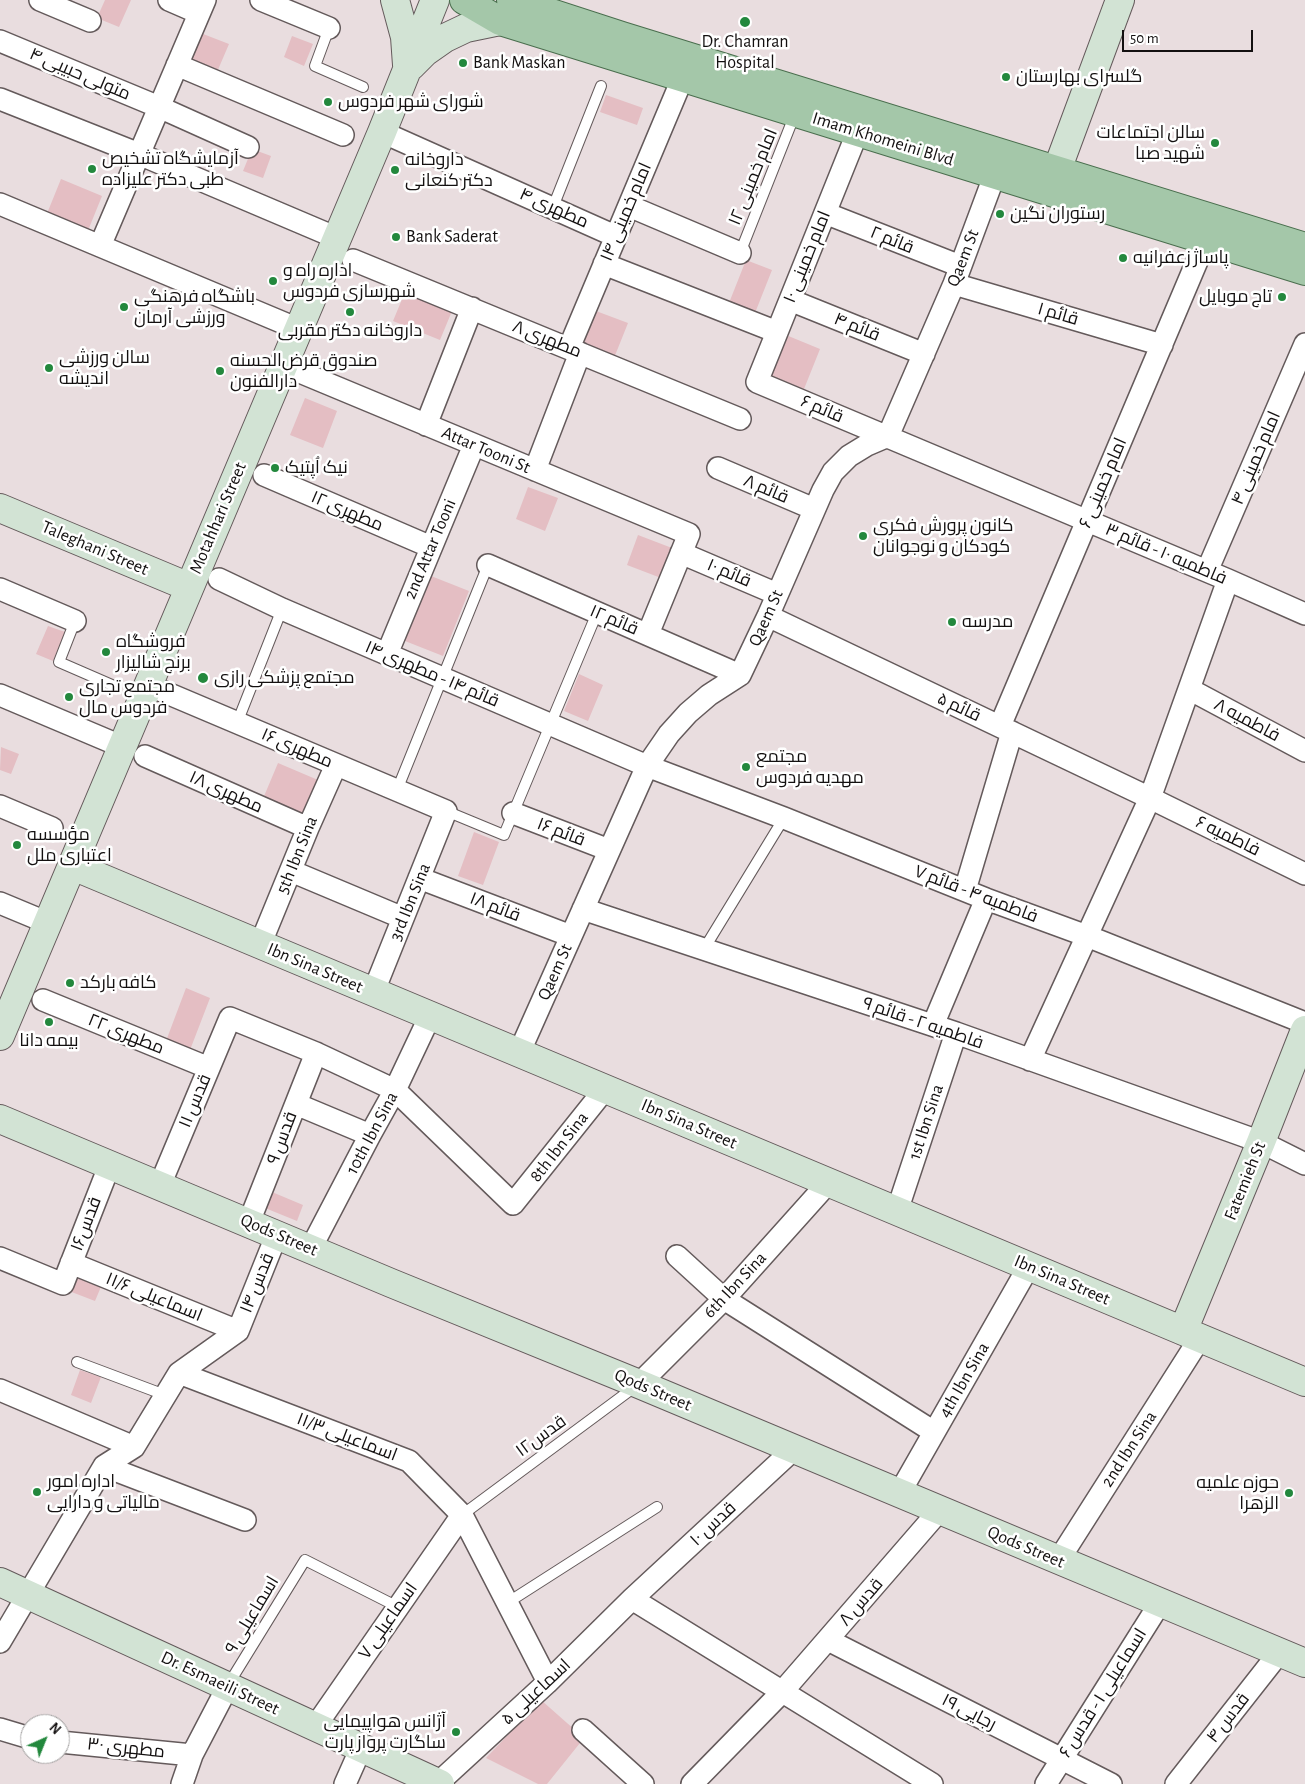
<!DOCTYPE html>
<meta charset="utf-8">
<style>
body{margin:0}
#map{position:relative;width:1305px;height:1784px;overflow:hidden;background:#e9dddf;font-family:"Alegreya Sans",sans-serif}
canvas{display:block}
.north{position:absolute;left:20px;top:1714px;width:50px;height:50px;box-sizing:border-box;background:#fff;border:1px solid #a19f9f;border-radius:50%;rotate:44deg;font-size:14px;font-weight:700;line-height:20px;text-align:center;color:#131010}
.north::after{content:'';display:block;margin:auto;width:18px;height:22px;background:#23883d;clip-path:polygon(50% 0,100% 100%,50% 72%,0 100%)}
.scale{position:absolute;left:1122px;top:30px;width:131px;height:22px;box-sizing:border-box;border:2px solid #131010;border-top:0;padding-left:6px;font-size:15px;line-height:18px;white-space:nowrap;color:#131010;-webkit-text-stroke:4px #fff;paint-order:stroke}
</style>
<div id="map">
<canvas width="1305" height="1784"></canvas>
<div class="north">N</div>
<div class="scale">50 m</div>
</div>
<script>
const ctx = document.querySelector('canvas').getContext('2d');
ctx.lineJoin = 'round';
function paint(path, color) {
  ctx.fillStyle = color;
  ctx.fill(path, 'evenodd');
}
function toPath(rows) {
  const path = new Path2D();
  for (const r of rows) {
    path.moveTo(r[0], r[1]);
    for (let i = 2; i < r.length; i += 2) path.lineTo(r[i], r[i + 1]);
  }
  return path;
}
function stroke(path, color, width, dash) {
  ctx.strokeStyle = color;
  ctx.lineWidth = width;
  ctx.lineCap = dash ? 'butt' : 'round';
  ctx.setLineDash(dash || []);
  ctx.stroke(path);
}
function drawText(font, color, halo, rows, align = 'center') {
  ctx.font = font + ' "Alegreya Sans",Cairo,sans-serif';
  ctx.lineWidth = 5;
  ctx.setLineDash([]);
  ctx.textBaseline = 'middle';
  ctx.strokeStyle = halo;
  ctx.fillStyle = color;
  for (const [text, x, y, turn = 0] of rows) {
    ctx.save();
    ctx.translate(x, y);
    ctx.rotate((+turn || 0) * Math.PI / 180);
    ctx.textAlign = isNaN(turn) ? turn : align;
    if (halo) ctx.strokeText(text, 0, 0);
    ctx.fillText(text, 0, 0);
    ctx.restore();
  }
}
const green = toPath([
 [105,0,131,0,119,27,97,18],
 [198,32,229,44,217,72,187,59],
 [292,36,313,44,304,66,284,57],
 [606,95,643,108,637,125,600,112],
 [252,149,271,156,263,178,243,171],
 [61,179,102,196,87,233,46,216],
 [746,260,772,270,755,313,729,303],
 [405,292,452,311,440,340,393,321],
 [596,311,628,323,614,358,583,345],
 [786,335,820,349,804,389,769,375],
 [305,398,337,411,323,448,290,435],
 [528,487,558,498,545,531,516,519],
 [638,535,672,548,661,578,627,565],
 [431,576,469,591,443,656,405,641],
 [48,626,65,632,53,661,36,654],
 [579,674,603,685,588,721,564,711],
 [1,747,19,754,11,774,0,770],
 [278,763,318,780,302,818,262,801],
 [474,832,499,842,483,885,458,876],
 [186,988,210,998,190,1050,166,1041],
 [272,1192,303,1205,297,1221,265,1208],
 [76,1272,103,1282,95,1301,69,1291],
 [80,1370,101,1377,91,1403,71,1395],
 [541,1700,584,1738,547,1784,538,1784,486,1758]
]);
const lane = toPath([
 [329,28,315,66,363,87],
 [553,207,601,86],
 [740,253,795,114],
 [75,621,59,662,112,685],
 [237,723,282,609],
 [397,790,488,565],
 [446,811,504,835,597,613],
 [704,949,784,818],
 [77,1362,165,1395],
 [462,1515,636,1386],
 [507,1603,657,1507],
 [228,1685,305,1560,398,1607]
]);
const street = toPath([
 [40,0,90,21],
 [169,0,199,13],
 [261,0,329,28],
 [0,41,159,107,248,147],
 [177,65,343,135],
 [0,99,139,154,337,238],
 [858,131,757,382,1228,580,1305,614],
 [382,132,615,236],
 [0,204,298,329],
 [629,206,740,253],
 [825,213,960,266],
 [100,246,205,0],
 [353,260,740,419],
 [604,264,777,332],
 [954,284,1162,345],
 [790,300,924,354],
 [569,348,683,77],
 [283,365,689,534,648,634],
 [426,425,472,308],
 [718,468,814,509],
 [535,470,580,353],
 [264,475,431,547],
 [681,553,777,594],
 [488,565,740,675],
 [1207,571,1305,344],
 [219,579,282,609,647,766,784,818,986,899,1087,936,1305,1023],
 [0,589,75,621],
 [768,616,1150,798,1305,874],
 [387,654,474,445],
 [148,685,446,811,373,993],
 [1189,689,1305,751],
 [0,695,123,747],
 [1000,726,1206,240],
 [145,756,308,828],
 [0,806,52,828],
 [513,813,609,850],
 [291,871,403,918],
 [419,878,571,936],
 [965,890,1012,732],
 [0,903,48,923],
 [583,909,956,1033,1261,1142,1305,1164],
 [260,945,308,828,336,765],
 [43,1000,209,1068],
 [933,1025,986,899],
 [519,1053,647,766,669,734,688,713,709,695,740,675,768,616,823,490,833,472,849,456,867,445,888,436,954,284,995,174],
 [1030,1060,1150,798,1228,580],
 [296,1104,370,1135],
 [160,1185,230,1018,316,1053,395,1090,513,1204,605,1089],
 [897,1211,956,1033],
 [249,1222,316,1053],
 [311,1248,370,1135,395,1090,430,1016],
 [677,1256,724,1299,934,1432],
 [0,1258,63,1284,110,1164],
 [71,1263,238,1331],
 [238,1331,277,1234],
 [179,1373,409,1461,462,1515,548,1682],
 [639,1384,724,1299,828,1183],
 [0,1390,134,1447],
 [104,1466,245,1520],
 [899,1494,1029,1266],
 [1058,1561,1200,1338],
 [632,1599,932,1784],
 [828,1640,1111,1784],
 [0,1642,104,1466,134,1447,179,1373,238,1331],
 [315,1727,462,1515],
 [0,1729,30,1738],
 [583,1730,643,1784],
 [60,1742,192,1755],
 [438,1783,548,1682,632,1599,794,1449],
 [182,1784,192,1755,228,1686],
 [345,1784,361,1748],
 [692,1784,782,1692,939,1511],
 [1046,1784,1160,1603],
 [1176,1784,1279,1653]
]);
const secondary = toPath([
 [395,0,405,37,407,65],
 [411,66,425,52,445,38,466,28,500,21],
 [1057,170,1120,0],
 [0,508,189,587],
 [73,866,1305,1382],
 [0,1036,382,132,435,0],
 [0,1119,391,1283,639,1384,1305,1663],
 [1183,1331,1261,1142,1305,1030],
 [0,1582,440,1784]
]);
const primary = toPath([
 [464,0,500,21,1305,271],
 [511,0,622,36,1305,247]
]);
const markers = [
 [745,22,6,"#23883d"],
 [463,63,5,"#23883d"],
 [1006,77,5,"#23883d"],
 [328,102,5,"#23883d"],
 [1215,143,5,"#23883d"],
 [92,169,5,"#23883d"],
 [395,170,5,"#23883d"],
 [1000,214,5,"#23883d"],
 [396,237,5,"#23883d"],
 [1123,258,5,"#23883d"],
 [273,281,5,"#23883d"],
 [1282,297,5,"#23883d"],
 [124,307,5,"#23883d"],
 [350,312,5,"#23883d"],
 [49,368,5,"#23883d"],
 [220,371,5,"#23883d"],
 [275,468,5,"#23883d"],
 [863,536,5,"#23883d"],
 [952,622,5,"#23883d"],
 [106,652,5,"#23883d"],
 [203,678,6,"#23883d"],
 [69,697,5,"#23883d"],
 [746,767,5,"#23883d"],
 [17,845,5,"#23883d"],
 [70,983,5,"#23883d"],
 [49,1022,5,"#23883d"],
 [37,1492,5,"#23883d"],
 [1289,1493,5,"#23883d"],
 [456,1732,5,"#23883d"]
];
const poiNames = [
 ["Dr. Chamran",745,42,"center"],
 ["Hospital",745,63,"center"],
 ["Bank Maskan",473,63],
 ["گلسرای بهارستان",1016,77],
 ["شورای شهر فردوس",338,102],
 ["سالن اجتماعات",1205,133,"right"],
 ["شهید صبا",1205,154,"right"],
 ["آزمایشگاه تشخیص",102,159],
 ["طبی دکتر علیزاده",102,180],
 ["داروخانه",405,160],
 ["دکتر کنعانی",405,181],
 ["رستوران نگین",1010,214],
 ["Bank Saderat",406,237],
 ["پاساژ زعفرانیه",1133,258],
 ["اداره راه و",283,271],
 ["شهرسازی فردوس",283,292],
 ["باشگاه فرهنگی",134,297],
 ["ورزشی آرمان",134,318],
 ["تاج موبایل",1272,297,"right"],
 ["داروخانه دکتر مقربی",350,331,"center"],
 ["سالن ورزشی",59,358],
 ["اندیشه",59,379],
 ["صندوق قرض‌الحسنه",230,361],
 ["دارالفنون",230,382],
 ["نیک اُپتیک",285,468],
 ["کانون پرورش فکری",873,526],
 ["کودکان و نوجوانان",873,547],
 ["مدرسه",962,622],
 ["فروشگاه",116,642],
 ["برنج شالیزار",116,663],
 ["مجتمع پزشکی رازی",214,678],
 ["مجتمع تجاری",79,687],
 ["فردوس مال",79,708],
 ["مجتمع",756,757],
 ["مهدیه فردوس",756,778],
 ["مؤسسه",27,835],
 ["اعتباری ملل",27,856],
 ["کافه بارکد",80,983],
 ["بیمه دانا",49,1041,"center"],
 ["اداره امور",47,1482],
 ["مالیاتی و دارایی",47,1503],
 ["حوزه علمیه",1279,1483,"right"],
 ["الزهرا",1279,1504,"right"],
 ["آژانس هواپیمایی",446,1722,"right"],
 ["ساگارت پرواز پارت",446,1743,"right"]
];
const streetNames = [
 ["متولی حبیبی ۴",80,74,23],
 ["Imam Khomeini Blvd",883,139,17],
 ["امام خمینی ۱۲",753,177,-68],
 ["مطهری ۴",554,208,24],
 ["امام خمینی ۱۴",626,212,-67],
 ["قائم ۲",892,240,22],
 ["امام خمینی ۱۰",807,257,-68],
 ["Qaem St",963,258,-69],
 ["قائم ۱",1058,314,16],
 ["قائم ۴",857,327,22],
 ["مطهری ۸",547,339,22],
 ["قائم ۶",822,409,23],
 ["Attar Tooni St",486,450,23],
 ["امام خمینی ۴",1256,458,-67],
 ["امام خمینی ۶",1103,483,-67],
 ["قائم ۸",766,489,23],
 ["مطهری ۱۲",347,511,23],
 ["Motahhari Street",218,518,-67],
 ["Taleghani Street",95,548,23],
 ["2nd Attar Tooni",430,549,-67],
 ["فاطمیه ۱۰ - قائم ۳",1166,554,23],
 ["قائم ۱۰",729,573,23],
 ["Qaem St",766,618,-66],
 ["قائم ۱۲",614,620,23],
 ["قائم ۱۴ - مطهری ۱۴",432,674,23],
 ["قائم ۵",959,707,25],
 ["فاطمیه ۸",1247,720,28],
 ["مطهری ۱۶",297,748,23],
 ["مطهری ۱۸",226,792,24],
 ["قائم ۱۶",561,832,21],
 ["فاطمیه ۶",1228,836,26],
 ["5th Ibn Sina",297,855,-68],
 ["فاطمیه ۴ - قائم ۷",976,894,21],
 ["3rd Ibn Sina",410,902,-68],
 ["قائم ۱۸",495,907,21],
 ["Ibn Sina Street",315,968,23],
 ["Qaem St",555,972,-66],
 ["فاطمیه ۲ - قائم ۹",923,1023,19],
 ["مطهری ۲۲",126,1034,22],
 ["قدس ۱۱",195,1101,-67],
 ["1st Ibn Sina",926,1122,-72],
 ["Ibn Sina Street",689,1124,23],
 ["10th Ibn Sina",372,1133,-62],
 ["قدس ۹",282,1138,-69],
 ["8th Ibn Sina",559,1147,-52],
 ["Fatemieh St",1245,1181,-68],
 ["قدس۱۶",86,1224,-69],
 ["Qods Street",279,1235,23],
 ["Ibn Sina Street",1062,1280,23],
 ["قدس ۱۴",257,1283,-68],
 ["6th Ibn Sina",735,1285,-47],
 ["اسماعیلی ۱۱/۶",154,1297,22],
 ["4th Ibn Sina",964,1380,-60],
 ["Qods Street",653,1390,23],
 ["قدس۱۲",541,1436,-36],
 ["اسماعیلی ۱۱/۳",347,1437,21],
 ["2nd Ibn Sina",1129,1449,-57],
 ["قدس ۱۰",713,1524,-43],
 ["Qods Street",1026,1547,23],
 ["قدس ۸",861,1602,-49],
 ["اسماعیلی ۹",252,1615,-59],
 ["اسماعیلی ۷",388,1621,-55],
 ["Dr. Esmaeili Street",220,1683,25],
 ["اسماعیلی ۵",536,1692,-43],
 ["اسماعیلی ۱ - قدس ۶",1103,1693,-58],
 ["رجایی ۱۹",969,1712,27],
 ["قدس ۴",1228,1718,-52],
 ["مطهری ۳۰",126,1748,6]
];
paint(green, '#e4bec3');
stroke(lane, '#645a5b', 12);
stroke(street, '#645a5b', 24);
stroke(secondary, '#645a5b', 30);
stroke(primary, '#4a6e4e', 30);
stroke(lane, '#fff', 10);
stroke(street, '#fff', 21);
stroke(secondary, '#d2e3d4', 28);
stroke(primary, '#a4c7a9', 28);
for (const [x, y, r, color] of markers) {
  const dot = new Path2D();
  dot.arc(x, y, r, 0, 2 * Math.PI);
  ctx.fillStyle = color;
  ctx.fill(dot);
  stroke(dot, '#fff', 2);
}
drawText('18px', '#131010', '#fff', poiNames, 'left');
drawText('18px', '#131010', '#fff', streetNames);
</script>
